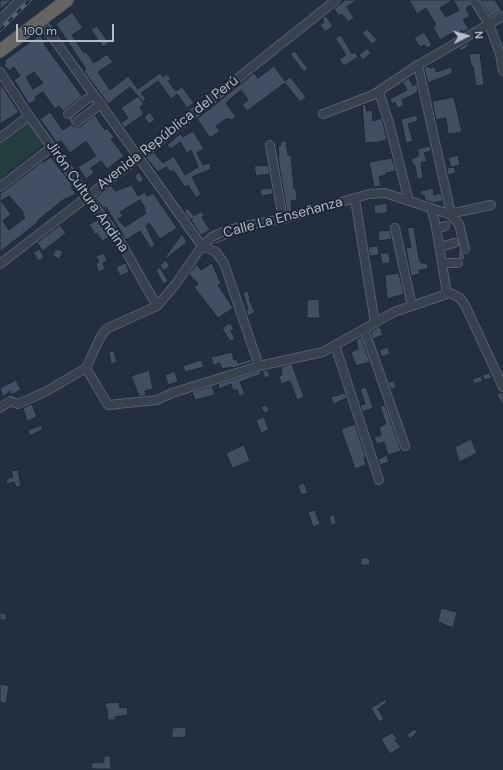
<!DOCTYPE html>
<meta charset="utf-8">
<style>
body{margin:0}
#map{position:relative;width:503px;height:770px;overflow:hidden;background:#232f40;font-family:"DM Sans",sans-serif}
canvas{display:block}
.north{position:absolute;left:447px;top:16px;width:40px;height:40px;-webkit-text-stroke:3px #1c2635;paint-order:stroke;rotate:85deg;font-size:11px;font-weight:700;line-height:16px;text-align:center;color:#b4bcca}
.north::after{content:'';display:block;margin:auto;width:14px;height:18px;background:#b4bcca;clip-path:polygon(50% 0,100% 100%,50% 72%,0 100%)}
.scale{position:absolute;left:16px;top:24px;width:98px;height:18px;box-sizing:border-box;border:2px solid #b4bcca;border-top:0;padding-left:5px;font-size:12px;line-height:14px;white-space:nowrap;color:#b4bcca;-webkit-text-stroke:3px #1c2635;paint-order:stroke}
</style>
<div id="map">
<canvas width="503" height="770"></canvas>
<div class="north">N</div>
<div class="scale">100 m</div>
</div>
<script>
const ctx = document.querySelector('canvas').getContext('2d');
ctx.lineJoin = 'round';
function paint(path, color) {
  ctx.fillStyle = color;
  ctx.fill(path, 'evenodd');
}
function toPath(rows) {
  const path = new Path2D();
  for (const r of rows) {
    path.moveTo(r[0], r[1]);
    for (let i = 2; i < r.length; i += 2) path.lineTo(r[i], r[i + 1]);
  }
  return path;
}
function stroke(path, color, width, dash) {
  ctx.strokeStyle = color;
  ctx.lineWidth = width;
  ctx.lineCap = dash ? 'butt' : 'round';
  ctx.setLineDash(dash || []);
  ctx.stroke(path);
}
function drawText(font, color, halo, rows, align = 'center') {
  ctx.font = font + ' "DM Sans",sans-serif';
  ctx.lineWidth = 4;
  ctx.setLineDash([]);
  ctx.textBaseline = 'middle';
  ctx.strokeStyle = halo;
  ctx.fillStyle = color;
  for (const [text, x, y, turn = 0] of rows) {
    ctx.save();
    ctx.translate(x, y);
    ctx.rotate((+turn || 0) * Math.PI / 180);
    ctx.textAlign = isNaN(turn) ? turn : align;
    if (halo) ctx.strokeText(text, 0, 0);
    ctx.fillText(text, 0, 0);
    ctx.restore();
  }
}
const green = toPath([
 [30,122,45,143,0,179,0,145]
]);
const building = toPath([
 [2,0,12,0,0,9,0,2,2,0],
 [345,0,357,0,347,7,354,18,348,22,342,14,339,16,334,9,345,0],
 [409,0,469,0,471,5,466,8,470,16,463,20,469,29,463,32,462,30,458,33,456,31,440,40,433,27,436,25,426,8,417,14,409,0],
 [453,0,459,10,446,17,440,8,453,0],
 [480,0,495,0,502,11,491,17,480,0],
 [72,12,83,28,72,35,84,53,86,52,94,63,107,54,113,62,98,72,110,90,128,76,138,89,160,73,163,77,167,74,171,79,168,81,176,91,182,87,194,103,187,108,177,94,171,99,158,81,141,93,146,99,143,102,130,87,108,104,84,71,86,69,56,24,72,12],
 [326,16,333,26,325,32,320,25,324,22,322,19,326,16],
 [97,26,109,43,103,47,91,30,97,26],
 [367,29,377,40,372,44,362,33,367,29],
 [424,32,432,45,427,48,425,45,420,47,414,38,424,32],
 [40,35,45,43,44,44,82,96,63,111,59,106,55,109,43,92,35,97,36,100,29,104,14,80,20,76,14,67,9,71,4,65,6,63,4,61,40,35],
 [34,72,43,83,33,89,26,77,34,72],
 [341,35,352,54,355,52,358,57,344,66,339,59,346,55,335,38,341,35],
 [468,43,469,46,461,51,459,48,468,43],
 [367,48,371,53,363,60,359,55,367,48],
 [295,51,308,69,304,72,290,54,295,51],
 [480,53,484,85,476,86,473,66,471,66,469,54,480,53],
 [274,66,285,81,290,77,306,97,300,102,285,83,247,111,242,105,248,100,241,90,226,103,236,117,230,120,228,118,216,126,220,131,210,138,197,119,254,73,258,78,274,66],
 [428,66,429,68,435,67,436,72,451,67,453,73,428,83,424,68,428,66],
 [409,78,413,86,417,84,418,90,416,93,402,100,404,106,397,108,395,102,392,104,390,99,407,90,402,82,409,78],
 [0,83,19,112,0,124,0,83],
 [138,96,144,104,140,107,144,114,124,128,121,123,128,118,121,108,138,96],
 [454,97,462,132,448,134,446,118,436,120,432,101,454,97],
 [365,104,367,111,372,110,373,121,382,118,387,139,380,142,365,143,362,105,365,104],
 [88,105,73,118,72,125,75,127,80,127,95,115,105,130,107,128,114,137,111,139,124,156,107,169,101,161,91,168,94,173,86,179,78,167,96,156,86,141,70,153,61,141,57,143,40,119,50,112,63,130,71,125,69,119,88,105],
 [150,112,155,120,149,124,144,117,150,112],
 [417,115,418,121,408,124,413,141,406,143,401,119,417,115],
 [193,131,204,149,197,153,203,165,210,163,211,169,192,177,201,194,196,198,188,185,185,187,173,170,170,172,167,167,164,168,158,172,146,158,154,152,163,163,174,156,185,175,198,167,191,150,187,153,180,142,171,149,167,145,180,134,183,137,193,131],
 [281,141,286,141,288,155,291,155,294,189,296,189,297,200,291,201,292,211,287,212,278,157,279,157,278,145,281,145,281,141],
 [430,146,431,151,424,153,427,161,421,163,423,178,417,179,415,165,413,165,411,159,419,156,417,149,430,146],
 [458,155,460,165,451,167,448,158,458,155],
 [51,157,73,186,71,187,76,194,63,200,37,221,38,222,0,252,0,194,43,161,44,162,51,157],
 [9,196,24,213,22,214,25,218,9,230,3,221,11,214,1,201,9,196],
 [391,158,392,158,396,171,386,173,386,175,379,177,381,186,374,187,369,162,391,158],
 [268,165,270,174,256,176,254,166,268,165],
 [454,167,456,173,448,175,447,168,454,167],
 [139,172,144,180,139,183,134,176,139,172],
 [111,185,115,191,132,185,138,196,145,192,147,196,153,193,177,228,160,239,149,223,146,226,155,245,151,248,140,231,126,240,106,207,104,208,95,198,111,185],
 [140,200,145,208,144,209,146,213,125,227,118,219,123,216,120,212,140,200],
 [272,188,273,194,261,196,260,189,272,188],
 [433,188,434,195,441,193,443,201,433,203,425,200,424,195,421,196,421,191,433,188],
 [387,203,387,213,375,214,374,205,387,203],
 [188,208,194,216,202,211,204,216,202,217,210,230,201,235,191,220,193,218,190,220,184,211,188,208],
 [98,220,110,237,102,241,97,233,95,235,89,224,98,220],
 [60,225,66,233,43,251,37,243,60,225],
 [414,227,419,258,421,263,427,263,428,269,419,270,420,274,411,276,406,248,411,247,407,228,414,227],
 [390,230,392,239,379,241,378,231,390,230],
 [182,234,187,242,164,260,163,260,182,234],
 [231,235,232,238,214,245,215,242,231,235],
 [378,246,379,255,370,256,368,247,378,246],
 [459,246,461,252,464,254,465,261,458,258,459,246],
 [40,249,44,258,38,261,33,252,40,249],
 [55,249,63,251,60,259,53,256,55,249],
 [104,253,107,261,103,263,105,269,98,272,96,263,99,262,96,256,104,253],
 [380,253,389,253,390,263,382,264,380,253],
 [166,260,170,267,163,271,160,265,166,260],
 [126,263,129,272,120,276,116,267,126,263],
 [212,263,221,284,218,285,233,308,218,318,194,287,198,284,189,274,197,264,201,270,212,263],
 [160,267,168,281,163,284,156,270,160,267],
 [399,273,404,294,387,299,385,275,399,273],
 [248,291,250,298,249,299,255,312,248,316,246,310,248,309,243,293,248,291],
 [319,299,320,318,307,318,307,300,319,299],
 [230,323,234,329,231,331,235,339,230,341,222,328,230,323],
 [380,326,383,335,373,339,371,331,380,326],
 [361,337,370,362,356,366,351,352,358,349,356,340,361,337],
 [388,347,390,354,382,357,379,350,388,347],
 [114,351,117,362,111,364,109,352,114,351],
 [232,352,234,360,237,359,238,363,251,359,252,362,233,368,232,367,222,369,220,363,213,365,211,357,232,352],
 [201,360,204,367,185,372,183,366,201,360],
 [292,364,304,397,297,400,290,381,281,384,279,376,282,375,281,367,292,364],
 [149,370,153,389,145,391,146,396,139,396,131,376,149,370],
 [267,370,270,376,265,378,262,371,267,370],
 [175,371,178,382,168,385,165,375,175,371],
 [260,371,261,374,240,382,245,394,239,396,237,389,233,391,231,384,219,389,218,384,260,371],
 [490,373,492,378,484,380,482,375,490,373],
 [481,376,483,381,474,384,472,379,481,376],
 [16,380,21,390,11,395,10,391,3,397,0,388,16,380],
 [394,381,396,388,391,389,388,382,394,381],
 [212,386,215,395,195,400,192,392,212,386],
 [366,387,373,408,363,412,360,405,365,404,360,389,366,387],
 [502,392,503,392,503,406,497,395,502,392],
 [345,393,347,398,333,404,331,397,345,393],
 [32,404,37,417,27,421,23,408,32,404],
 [267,405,269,411,264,413,261,407,267,405],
 [385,405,401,451,388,455,384,442,377,444,374,437,381,435,379,427,386,424,380,406,385,405],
 [264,417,269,430,261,433,256,420,264,417],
 [355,424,366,458,364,458,366,465,355,469,341,429,355,424],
 [42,425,42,430,29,436,28,430,42,425],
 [471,439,477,453,459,462,455,447,471,439],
 [244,445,250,461,232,468,226,453,244,445],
 [387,455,389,462,380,465,378,459,387,455],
 [18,470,21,486,16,487,14,482,7,484,6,479,13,477,11,471,18,470],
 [304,483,308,493,301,495,298,485,304,483],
 [315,510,320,524,313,527,308,512,315,510],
 [335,515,336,524,331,525,329,516,335,515],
 [361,558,369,558,370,565,361,565,361,558],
 [441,608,457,612,453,628,438,622,441,608],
 [0,613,6,614,6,620,0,620,0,613],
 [0,684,9,686,6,704,0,702,0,684],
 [386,699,387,702,378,709,384,719,379,722,371,708,386,699],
 [119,702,120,708,127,707,128,715,115,717,116,720,108,720,107,709,106,709,105,703,119,702],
 [186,727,186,737,172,738,172,728,186,727],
 [414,729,417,732,410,739,407,735,414,729],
 [391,733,393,733,397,739,395,740,401,747,390,754,381,739,391,733],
 [104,756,110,756,111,769,92,769,91,763,104,762,104,756]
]);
const minor = toPath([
 [474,0,489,24,500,54,503,71],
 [0,20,20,0],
 [41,21,202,246,216,252,224,263,259,366],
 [418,65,451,214],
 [0,72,29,116,120,241,157,306],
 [379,92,389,123,409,201],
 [68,114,87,99,95,96],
 [323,114,373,95,418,65,503,16],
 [77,122,101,104],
 [0,138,29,116],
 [270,145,283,219],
 [0,187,52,147],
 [355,199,375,323],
 [431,208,436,226,447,294],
 [449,214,459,224,465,249],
 [395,228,412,306],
 [436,229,445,226],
 [440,247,454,243],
 [443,263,458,263],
 [0,264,139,157,336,0],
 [364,329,405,446],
 [335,345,379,480],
 [86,368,108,405,157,400,172,393,259,366,323,352,394,312,450,293,460,298,465,305,503,387],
 [0,408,10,401,18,404,45,392,86,368,100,338,106,329,157,306,175,285,202,246,212,237,220,233,239,227,283,219,369,194,385,193,449,214,491,205]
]);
const trunk = toPath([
 [0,51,67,0]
]);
const rail = toPath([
 [0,30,30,0]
]);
const streetNames = [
 ["Avenida República del Perú",168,133,-38],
 ["Jirón Cultura Andina",87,197,55],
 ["Calle La Enseñanza",283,218,-15]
];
paint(green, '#253d41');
paint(building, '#424f62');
stroke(building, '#1e2837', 1);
stroke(minor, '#555f6d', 10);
stroke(trunk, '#424c5a', 14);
stroke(minor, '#374150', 8);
stroke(trunk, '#666462', 13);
stroke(rail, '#596577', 3.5);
stroke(rail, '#1c2635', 2, [6]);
drawText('14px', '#b4bcca', '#1c2635', streetNames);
</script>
